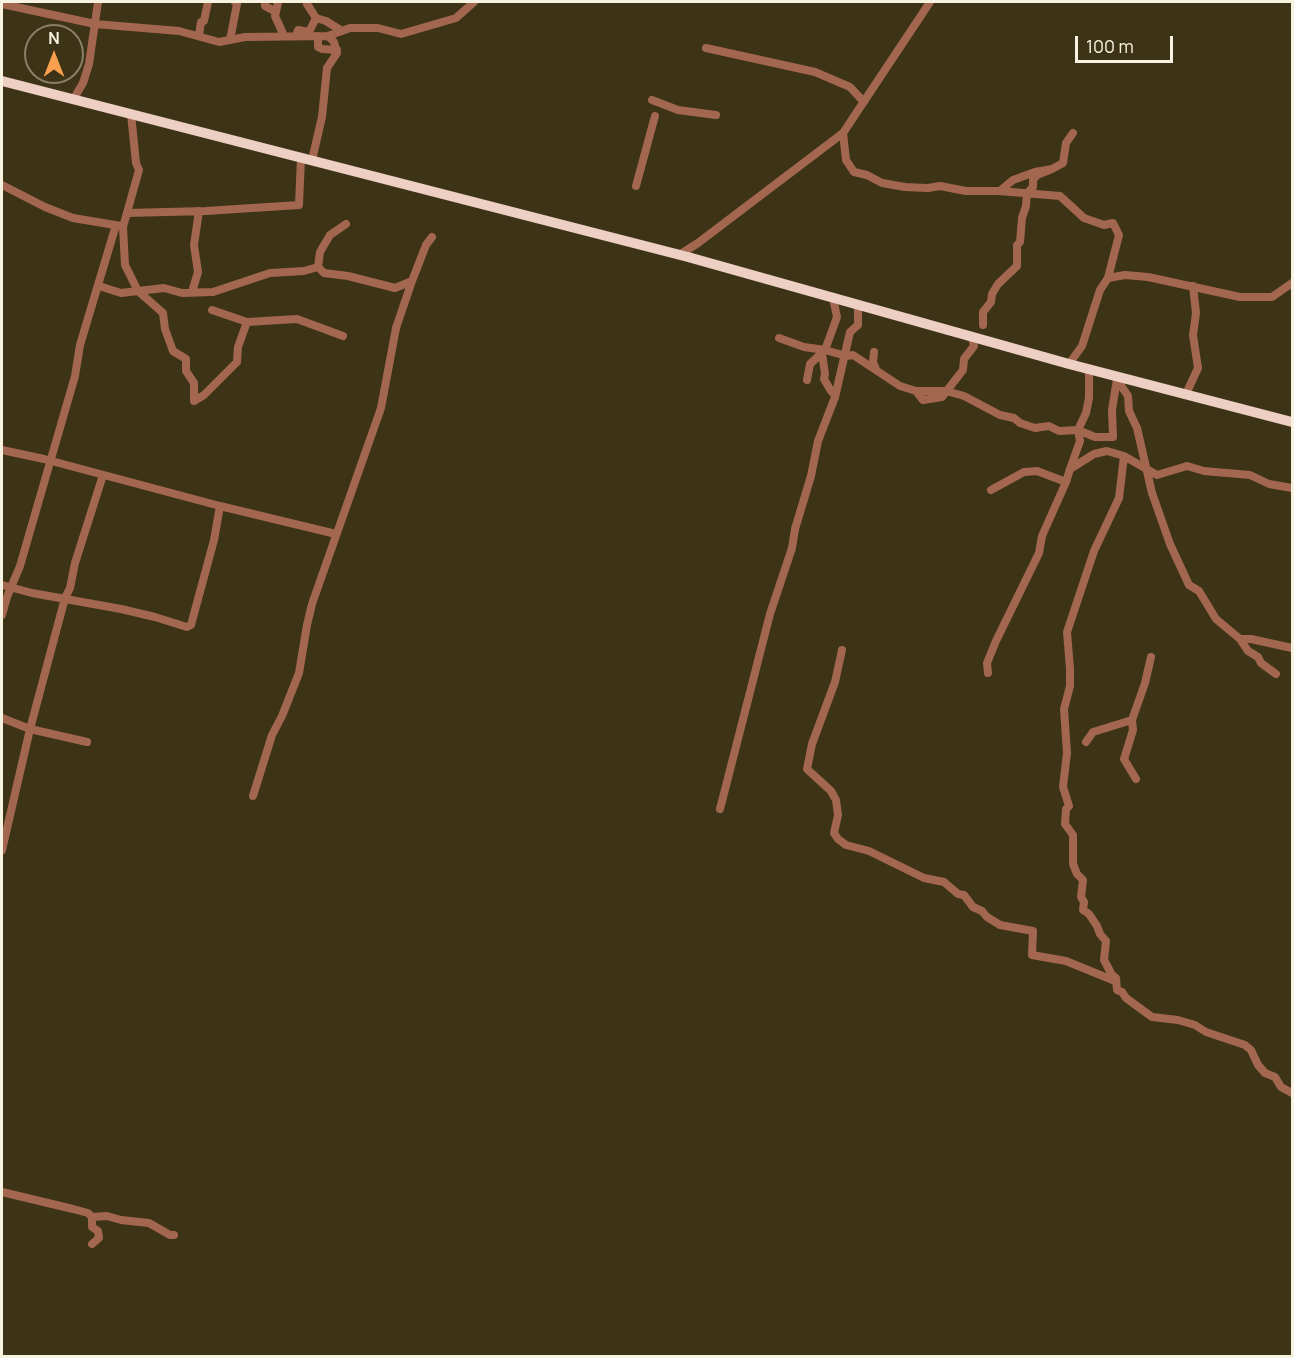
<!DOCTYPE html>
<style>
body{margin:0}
#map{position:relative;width:1294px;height:1358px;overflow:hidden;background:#3d3316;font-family:Manrope,sans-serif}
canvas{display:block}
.frame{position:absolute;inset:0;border:3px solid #f8f3e1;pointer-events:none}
.north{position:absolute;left:24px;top:24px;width:60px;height:60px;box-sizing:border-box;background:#3d3316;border:2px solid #888067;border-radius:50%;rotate:0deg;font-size:16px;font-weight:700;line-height:24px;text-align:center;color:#f8f3e1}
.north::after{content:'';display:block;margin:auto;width:21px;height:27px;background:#fa9f4e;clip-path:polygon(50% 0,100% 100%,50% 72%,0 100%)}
.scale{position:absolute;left:1075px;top:36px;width:98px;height:27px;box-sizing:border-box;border:3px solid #f8f3e1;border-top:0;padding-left:8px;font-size:18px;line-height:21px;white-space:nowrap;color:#f8f3e1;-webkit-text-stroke:4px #3d3316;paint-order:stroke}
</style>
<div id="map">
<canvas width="1294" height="1358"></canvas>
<div class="frame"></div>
<div class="north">N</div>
<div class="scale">100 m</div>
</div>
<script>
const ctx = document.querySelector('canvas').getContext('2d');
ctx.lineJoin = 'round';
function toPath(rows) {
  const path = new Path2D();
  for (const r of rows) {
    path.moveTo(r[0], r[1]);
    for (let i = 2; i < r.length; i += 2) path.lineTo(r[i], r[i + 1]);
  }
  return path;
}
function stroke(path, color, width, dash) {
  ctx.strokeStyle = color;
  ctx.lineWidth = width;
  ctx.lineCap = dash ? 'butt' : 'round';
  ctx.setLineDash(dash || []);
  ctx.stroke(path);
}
const minor = toPath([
 [265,2,265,6,276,12,275,16,284,36],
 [2,4,95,24,179,31,219,42,245,37,328,36,350,28,378,28,401,34,456,18,474,2],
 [307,4,316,18,326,21,342,31],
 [276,12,278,2],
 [199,35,201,22,204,21,208,2],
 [296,36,298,30,309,32,316,18],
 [318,36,318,47,322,49,337,50],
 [230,40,237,4,235,2],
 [706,48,815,72,850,87,864,102],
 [73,100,83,83,89,64,98,2],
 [652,100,678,110,716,115],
 [131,114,136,163,139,170,123,227,125,265,138,291,163,313,165,329,173,351,186,359,186,371,194,383,194,401,204,395,237,362,238,347,247,322],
 [843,133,846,160,854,172,867,175,882,183,905,187,928,188,940,186,966,191,999,191,1060,196,1084,218,1104,225,1113,223,1119,235,1108,278,1100,290,1082,346,1069,364],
 [312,160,322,117,327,68,337,53,334,42,328,36],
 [2,185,45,207,73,218,121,226],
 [636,186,655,116],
 [1001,190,1013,180,1035,172,1052,169,1063,163,1066,143,1073,133],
 [127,213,206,211,299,205,301,158],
 [679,255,698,243,843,133,930,2],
 [318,267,320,252,330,235,346,224],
 [1108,278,1125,275,1148,277,1240,297,1272,297,1292,283],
 [99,286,121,293,164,288,182,293,213,292,270,273,304,271,318,267,324,273,348,276,395,288,412,281,426,245,432,237],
 [192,292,198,272,194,245,199,211],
 [212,310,247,322,297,319,343,336],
 [983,325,983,312,991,302,992,294,998,284,1017,266,1017,245,1020,242,1022,218,1026,206,1027,193,1033,187,1033,180,1037,175,1052,169],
 [779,338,804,347,825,350,846,356,853,355,900,386,916,391,946,391,964,396,1000,415,1014,418,1020,423,1035,428,1049,426,1059,431,1078,430,1095,437,1113,437,1112,410,1117,379],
 [874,352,873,362,876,369],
 [822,353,825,374,824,379,831,391,835,395],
 [1116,378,1128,396,1129,411,1137,428,1152,493,1170,544,1189,585,1199,591,1216,619,1240,639,1248,651,1258,657,1261,663,1276,674],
 [807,380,810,364,825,350,837,317,833,298],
 [916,391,923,400,942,397,963,370,964,359,974,346,972,337],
 [1186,394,1198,368,1193,335,1196,313,1193,286],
 [2,450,44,459,220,506],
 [1124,456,1119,498,1094,551,1067,632,1070,669,1070,686,1064,709,1067,753,1063,787,1069,806,1066,809,1065,824,1073,835,1073,864,1077,874,1083,880,1081,897,1084,902,1083,910,1089,914,1097,926,1100,934,1106,941,1104,960,1112,975,1116,978,1117,990,1122,992,1126,998,1152,1017,1178,1020,1195,1025,1206,1032,1245,1045,1251,1050,1258,1065,1265,1073,1275,1077,1281,1087,1292,1093],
 [1070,469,1080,441,1078,430,1086,413,1089,398,1089,369],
 [991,490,1024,472,1037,471,1066,482,1070,469,1094,454,1107,451,1124,456,1157,475,1187,466,1204,471,1250,475,1269,484,1292,488],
 [2,585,32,593,121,609,155,617,187,627,191,625,214,540,220,506,336,534],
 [2,615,7,597,20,566,75,376,80,345,116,225],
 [1240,639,1251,639,1292,648],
 [842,650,835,682,812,744,807,769,831,791,836,800,838,815,834,833,838,839,846,845,869,851,924,878,944,882,958,894,964,895,973,907,982,911,987,917,1000,925,1033,931,1032,955,1066,961,1115,981],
 [988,673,987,663,996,641,1039,553,1042,536,1066,482],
 [2,718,30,729,87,742],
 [1086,742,1093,732,1132,720],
 [1136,779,1124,759,1133,730,1132,720,1145,683,1151,657],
 [253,796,272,735,282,716,299,673,307,625,312,604,381,408,396,328,412,281],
 [720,809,770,614,792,548,795,529,811,476,818,441,835,397,850,332,858,325,858,305],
 [2,850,30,729,65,598,70,588,75,563,103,475],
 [2,1192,73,1209,88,1213,92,1217,107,1216,121,1220,149,1223,170,1235,174,1235],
 [92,1244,99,1238,98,1231,92,1227,92,1217]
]);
const highway = toPath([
 [2,81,688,257,1069,364,1292,422]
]);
stroke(minor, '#a36750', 8);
stroke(highway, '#edcfc3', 10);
</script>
